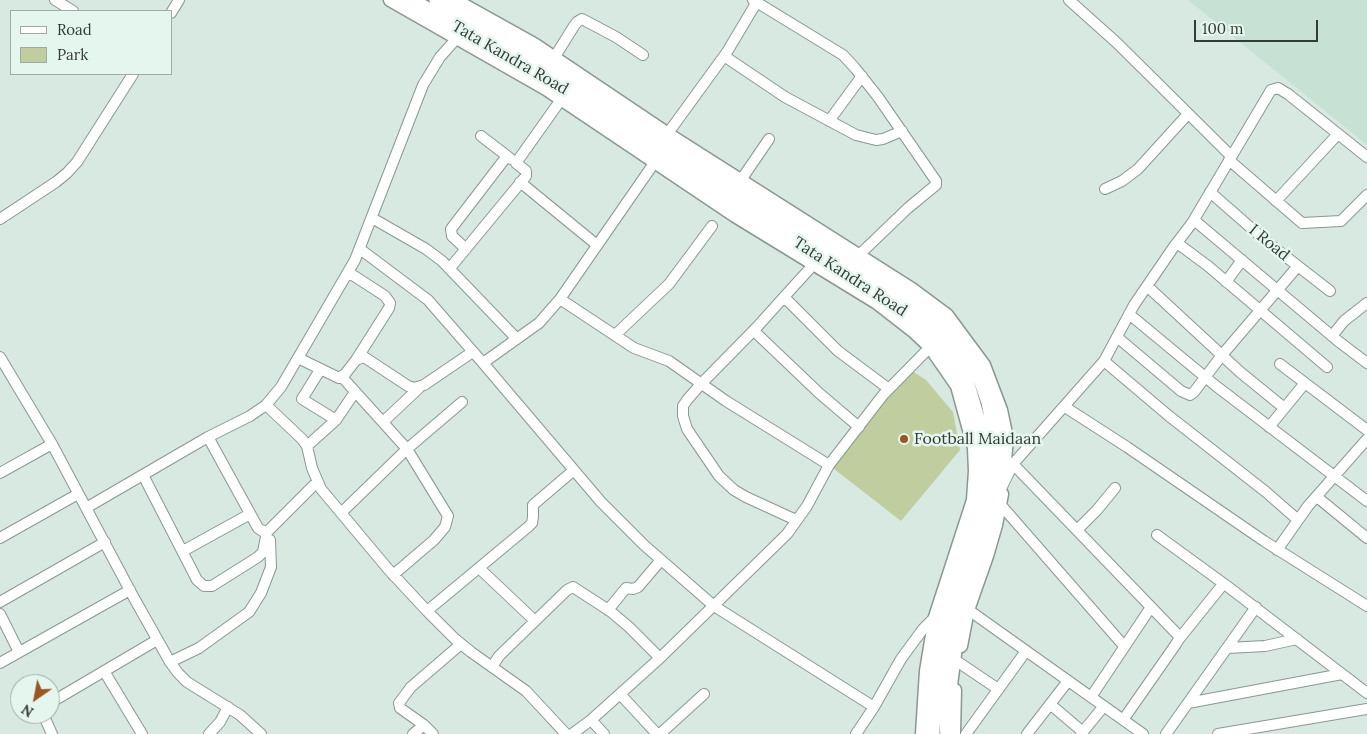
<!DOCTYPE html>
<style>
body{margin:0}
#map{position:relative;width:1367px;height:734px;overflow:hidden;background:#d8e9e1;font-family:Lora,serif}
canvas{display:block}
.legend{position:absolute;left:10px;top:10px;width:162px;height:65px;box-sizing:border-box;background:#e5f6ee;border:1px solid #9faca5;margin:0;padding:6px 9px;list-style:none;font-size:15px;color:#353c38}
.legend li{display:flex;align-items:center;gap:10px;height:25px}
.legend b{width:25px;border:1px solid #9faca5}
.north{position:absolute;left:10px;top:674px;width:50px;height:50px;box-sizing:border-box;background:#e5f6ee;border:1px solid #9faca5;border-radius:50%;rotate:213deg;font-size:14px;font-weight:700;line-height:20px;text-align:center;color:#353c38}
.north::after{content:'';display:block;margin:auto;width:18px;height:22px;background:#995624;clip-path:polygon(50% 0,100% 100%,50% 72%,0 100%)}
.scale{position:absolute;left:1194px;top:20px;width:124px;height:22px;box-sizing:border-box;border:2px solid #353c38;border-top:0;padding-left:6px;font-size:15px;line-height:18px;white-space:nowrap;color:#353c38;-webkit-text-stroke:4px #e5f6ee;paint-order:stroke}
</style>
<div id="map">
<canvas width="1367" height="734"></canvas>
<ul class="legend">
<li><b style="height:6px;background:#fff"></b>Road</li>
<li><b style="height:14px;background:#c0cd9e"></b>Park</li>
</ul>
<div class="north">N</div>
<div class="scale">100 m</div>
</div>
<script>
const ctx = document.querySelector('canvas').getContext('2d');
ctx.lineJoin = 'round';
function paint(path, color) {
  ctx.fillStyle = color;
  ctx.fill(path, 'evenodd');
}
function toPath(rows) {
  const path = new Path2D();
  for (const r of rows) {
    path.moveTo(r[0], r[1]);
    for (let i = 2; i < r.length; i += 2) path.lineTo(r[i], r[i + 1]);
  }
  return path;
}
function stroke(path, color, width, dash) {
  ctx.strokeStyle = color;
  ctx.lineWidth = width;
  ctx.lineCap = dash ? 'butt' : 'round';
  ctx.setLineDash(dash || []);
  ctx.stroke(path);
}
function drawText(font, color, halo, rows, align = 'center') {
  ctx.font = font + ' Lora,serif';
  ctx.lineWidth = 5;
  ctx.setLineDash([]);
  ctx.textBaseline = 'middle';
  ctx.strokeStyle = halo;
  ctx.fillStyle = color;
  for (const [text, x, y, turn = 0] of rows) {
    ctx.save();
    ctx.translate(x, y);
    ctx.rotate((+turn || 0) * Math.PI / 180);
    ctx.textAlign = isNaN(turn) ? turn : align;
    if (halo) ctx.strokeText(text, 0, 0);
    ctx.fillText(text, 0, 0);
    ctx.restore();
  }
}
const built = toPath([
 [1188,0,1367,0,1367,145]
]);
const green = toPath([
 [909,369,926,380,953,412,960,450,901,521,829,465]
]);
const minor = toPath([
 [55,0,73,11],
 [753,0,843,55,855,68,878,97,936,181,936,185,931,189,908,208,859,255],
 [1069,0,1117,43,1231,156],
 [171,13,179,0],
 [724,56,785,97,856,135,876,140,883,139,902,131],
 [554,58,574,26,577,22,582,19,616,37,643,55],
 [829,121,862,76],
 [481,136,511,159],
 [663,140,727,52,758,0],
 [659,156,560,299,634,348,669,361,726,401,829,465],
 [1229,160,1302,223,1341,221,1367,195],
 [741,180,769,139],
 [520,182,597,245],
 [1105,189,1122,181,1138,169,1188,114],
 [1210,192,1267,242,1330,291],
 [1276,201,1338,134],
 [372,218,426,249,442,261,517,339],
 [0,219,56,182,67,173,77,162,133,74],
 [1194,220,1338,341,1367,363],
 [1177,243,1208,266,1327,367],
 [360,249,428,300,475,354],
 [466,249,452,236,451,229,507,156],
 [450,268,526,176,526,171,516,163,565,94],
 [348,272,385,296,390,303,389,308,356,360],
 [1226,282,1242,260],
 [1147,286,1240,372,1283,407],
 [784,297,814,264],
 [560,299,539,323,483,363,601,502,644,545,714,606,874,707],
 [1129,314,1216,386,1367,501],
 [754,331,819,393,859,427],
 [615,335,669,284,712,226],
 [1332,336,1344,321,1367,303],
 [1117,337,1181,391,1190,395,1194,392,1222,355,1298,266],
 [0,357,52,444,134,598,170,662,178,673,187,682,240,715,261,734],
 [298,358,339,378,345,374,356,360,364,357,408,386,414,388,424,385,471,353,475,354,483,363],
 [1104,361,1169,416,1266,492,1298,520],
 [1280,364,1367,430],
 [320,370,302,399,336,420],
 [342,377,407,449,448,516,445,527,434,540,393,575],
 [266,405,302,439,307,446,312,468,321,489,388,569,427,611,455,639,471,652,526,691,566,734],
 [1065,407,1127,447,1264,541,1367,606],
 [383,422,419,388],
 [1269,427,1305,383],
 [208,437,258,528,264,532,269,530,317,482],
 [307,446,336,420,355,392],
 [1013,464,1178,635,1179,639,1176,644,1123,720],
 [0,473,52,444],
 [143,475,197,580,204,586,212,586,258,557,263,552,267,532],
 [999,493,1013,464,1104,361,1134,305,1173,248,1192,223,1271,90,1278,88,1288,94,1367,157],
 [1317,497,1367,538],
 [1000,504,1124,646],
 [86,508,208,437,250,416,266,405,281,387,355,260,423,85,440,57,457,38],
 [341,513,407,449,462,402],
 [796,520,746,497,734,490,719,476,687,429,683,416,683,406,687,400,701,384,757,327,784,297,838,351,889,389],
 [1077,530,1097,510,1115,488],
 [1157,535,1227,586],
 [0,538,78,494],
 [1277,550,1308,506,1367,439],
 [183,551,250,514],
 [479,568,535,621],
 [0,602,105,542],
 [963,606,1143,734],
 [608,610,626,588,633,589,638,587,661,560],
 [427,611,528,527,532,523,533,517,533,505,574,470],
 [0,614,19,652],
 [1179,639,1220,588,1222,585,1227,586,1367,693],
 [1227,648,1265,646,1297,639],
 [170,662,199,648,249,612,261,593,271,567,270,540],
 [958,662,998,689],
 [0,663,130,590],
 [492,667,499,656,567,590,573,587,610,611,629,627,660,658],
 [104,671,142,734],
 [620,694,657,734],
 [1091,697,1151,607],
 [50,703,157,640],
 [1188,703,1342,674],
 [1050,704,1083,732],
 [43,714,52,734],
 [591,720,660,658,787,534,807,506,829,465,883,395,935,342],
 [209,734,220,722,228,707],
 [413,734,424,725],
 [433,734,424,725,400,708,399,703,411,687,461,644],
 [572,734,591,720,604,734],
 [660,734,704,694],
 [856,734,874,707,901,659,923,629,937,615],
 [966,734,1026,651],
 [1027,734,1068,681],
 [1081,734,1104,706],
 [1166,734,1256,607],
 [1218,734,1367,709]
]);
const tertiary = toPath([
 [390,0,546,89,735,216,877,303,913,331,930,347,957,386,974,448,975,471,973,500,935,617,926,671,922,734],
 [455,0,534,44,668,134,912,289,947,315,984,365,1001,410,1007,438,1004,472],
 [961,646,968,610,987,556,996,525,1002,494],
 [954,733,955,690]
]);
const primary = toPath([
 [410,0,557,84,660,155,911,317,937,340,965,378,981,432,986,462,982,503,963,557,948,606,932,711,932,734],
 [437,0,564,76,666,146,901,294,947,330,980,376,989,402,998,447,998,472,992,507,960,604,946,712,948,734]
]);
const markers = [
 [904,439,5,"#995624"]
];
const streetNames = [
 ["Tata Kandra Road",510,58,30],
 ["I Road",1269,243,39],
 ["Tata Kandra Road",850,277,33]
];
const poiNames = [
 ["Football Maidaan",914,439]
];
paint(built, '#c8e1d5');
paint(green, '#c0cd9e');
stroke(minor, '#899891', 12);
stroke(tertiary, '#899891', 15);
stroke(primary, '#899891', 18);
stroke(minor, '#fff', 10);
stroke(tertiary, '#fff', 12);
stroke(primary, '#fff', 15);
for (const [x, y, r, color] of markers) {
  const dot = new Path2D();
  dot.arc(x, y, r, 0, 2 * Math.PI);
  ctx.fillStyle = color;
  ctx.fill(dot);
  stroke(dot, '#e5f6ee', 2);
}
drawText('16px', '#353c38', '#e5f6ee', streetNames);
drawText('16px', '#353c38', '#e5f6ee', poiNames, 'left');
</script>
